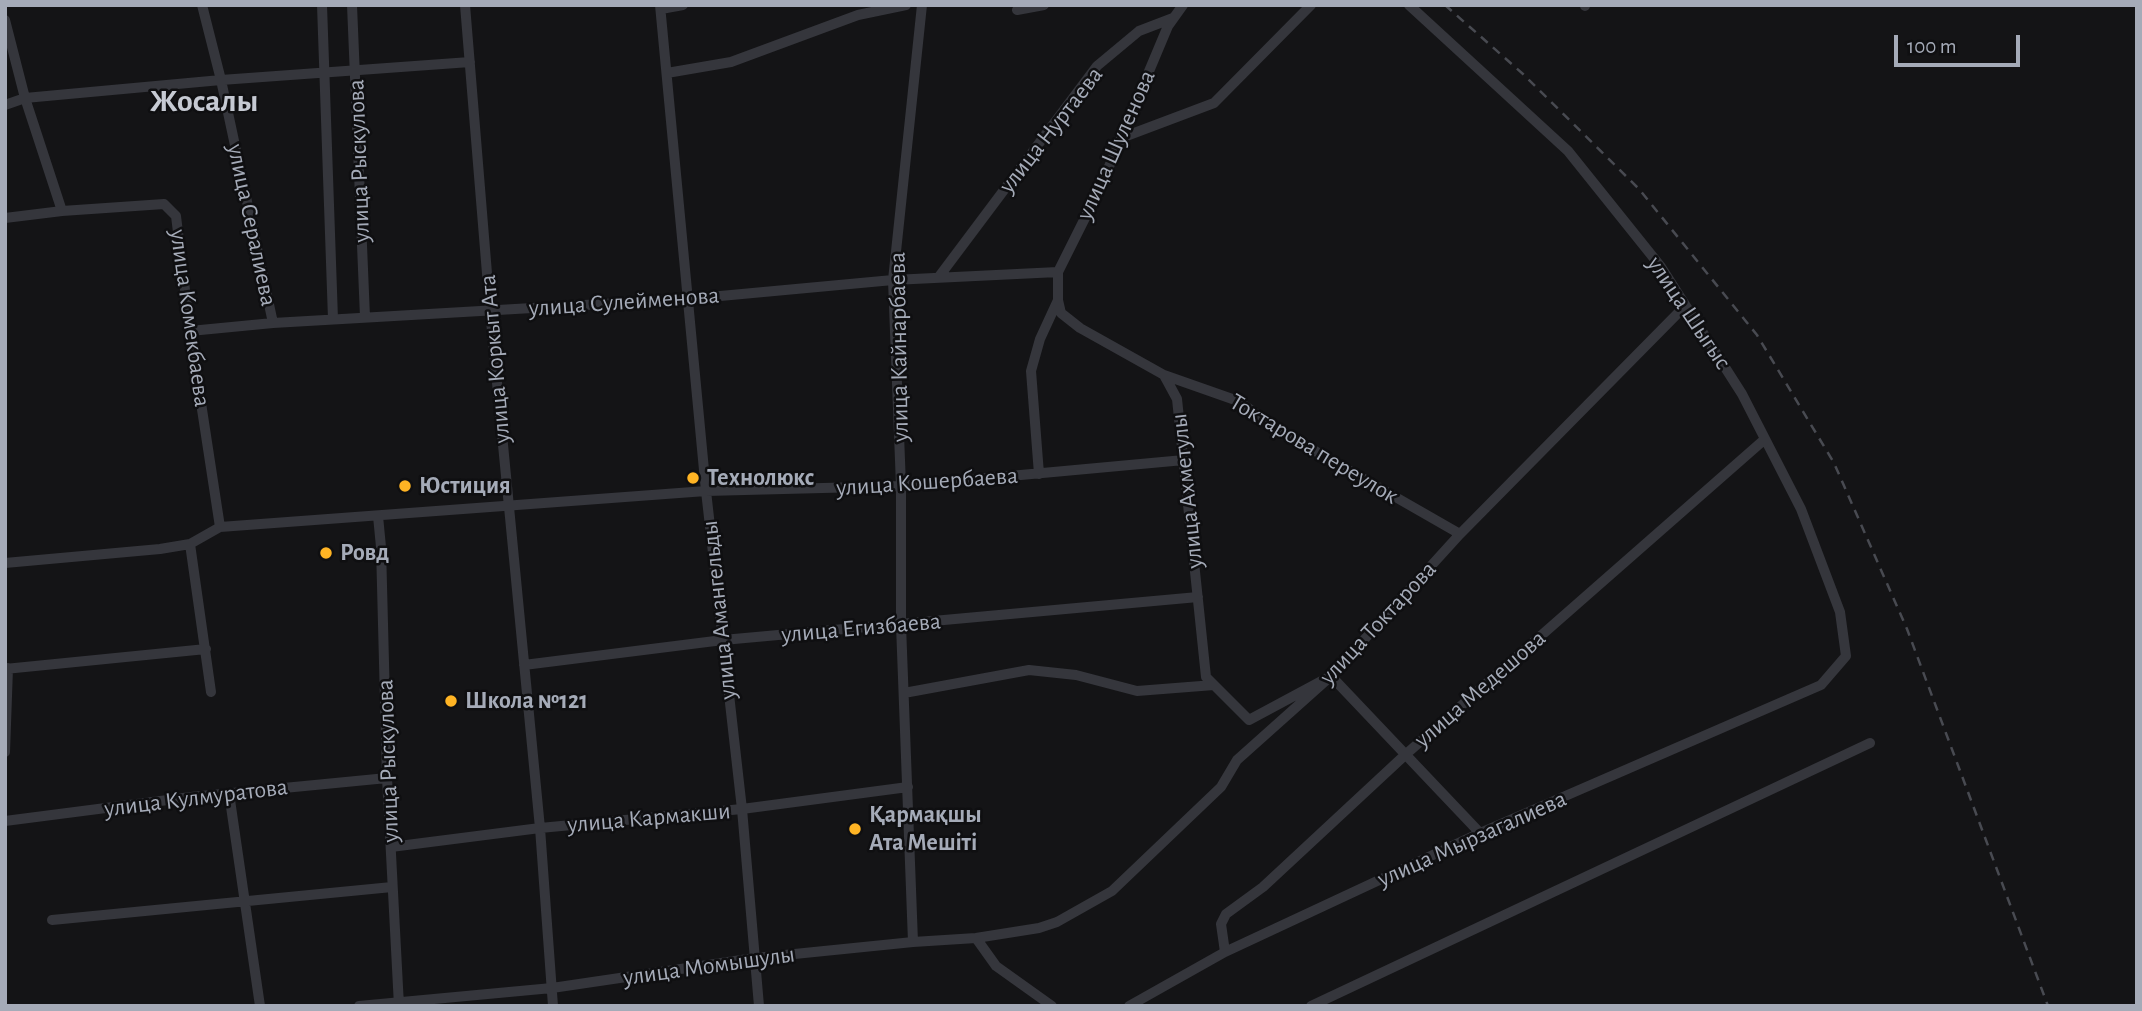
<!DOCTYPE html>
<meta charset="utf-8">
<style>
body{margin:0}
#map{position:relative;width:2142px;height:1011px;overflow:hidden;background:#141416;font-family:"Alegreya Sans",sans-serif}
canvas{display:block}
.frame{position:absolute;inset:0;border:7px solid #a5abb8;pointer-events:none}
.scale{position:absolute;left:1894px;top:35px;width:126px;height:32px;box-sizing:border-box;border:4px solid #a5abb8;border-top:0;padding-left:9px;font-size:21px;line-height:24px;white-space:nowrap;color:#a5abb8;-webkit-text-stroke:5px #0f0f11;paint-order:stroke}
</style>
<div id="map">
<canvas width="2142" height="1011"></canvas>
<div class="frame"></div>
<div class="scale">100 m</div>
</div>
<script>
const ctx = document.querySelector('canvas').getContext('2d');
ctx.lineJoin = 'round';
function toPath(rows) {
  const path = new Path2D();
  for (const r of rows) {
    path.moveTo(r[0], r[1]);
    for (let i = 2; i < r.length; i += 2) path.lineTo(r[i], r[i + 1]);
  }
  return path;
}
function stroke(path, color, width, dash) {
  ctx.strokeStyle = color;
  ctx.lineWidth = width;
  ctx.lineCap = dash ? 'butt' : 'round';
  ctx.setLineDash(dash || []);
  ctx.stroke(path);
}
function drawText(font, color, halo, rows, align = 'center') {
  ctx.font = font + ' "Alegreya Sans",sans-serif';
  ctx.lineWidth = 5;
  ctx.setLineDash([]);
  ctx.textBaseline = 'middle';
  ctx.strokeStyle = halo;
  ctx.fillStyle = color;
  for (const [text, x, y, turn = 0] of rows) {
    ctx.save();
    ctx.translate(x, y);
    ctx.rotate((+turn || 0) * Math.PI / 180);
    ctx.textAlign = isNaN(turn) ? turn : align;
    if (halo) ctx.strokeText(text, 0, 0);
    ctx.fillText(text, 0, 0);
    ctx.restore();
  }
}
const minor = toPath([
 [202,5,221,80,273,323],
 [322,5,333,319],
 [352,5,365,317],
 [465,5,490,310,540,828,553,1006],
 [660,5,706,491,742,809,759,1006],
 [1183,5,1168,26,1100,188,1058,272,1058,300,1061,313,1080,328,1164,375,1177,399,1206,677,1249,720,1331,676,1480,833],
 [1585,5,1585,6],
 [661,9,683,5],
 [1017,10,1044,5],
 [5,20,25,98,62,211,164,204,176,216,190,331,220,527],
 [667,73,731,62,858,15,906,5],
 [5,105,25,98,221,80,470,62],
 [1121,138,1214,103,1311,5],
 [5,218,62,211],
 [938,278,1097,66,1139,31,1173,18],
 [190,331,273,323,688,299,893,280,1058,272],
 [1164,375,1238,401,1289,436,1460,534],
 [1039,474,1031,371,1040,339,1058,300],
 [378,516,381,547,387,778,399,1006],
 [190,544,211,692],
 [5,563,160,549,190,544,220,527,706,491,901,486,1184,460],
 [524,665,723,640,1198,597],
 [5,669,206,649],
 [904,693,1029,670,1076,675,1137,691,1214,685],
 [5,752,8,668],
 [229,793,260,1006],
 [5,821,191,797,387,778],
 [391,847,540,828,742,809,908,787],
 [52,920,392,887],
 [976,938,996,966,1052,1006],
 [913,942,901,625,901,486,893,280,922,5],
 [1225,952,1221,924,1226,914,1263,887,1405,755,1765,439],
 [359,1006,552,988,755,958,913,942,976,938,1039,928,1057,922,1112,891,1221,787,1237,760,1331,676,1460,534,1685,306],
 [1129,1006,1225,952,1480,833,1821,685,1846,656,1840,612,1801,509,1742,394,1661,267,1568,151,1409,5],
 [1311,1006,1870,743]
]);
const rail = toPath([
 [1445,5,1523,74,1639,189,1757,335,1834,463,1907,629,2048,1006]
]);
const markers = [
 [693,478,7,"#ffb424"],
 [405,486,7,"#ffb424"],
 [326,553,7,"#ffb424"],
 [451,701,7,"#ffb424"],
 [855,829,7,"#ffb424"]
];
const streetNames = [
 ["улица Нуртаева",1051,130,-52],
 ["улица Шуленова",1116,145,-66],
 ["улица Рыскулова",359,161,-92],
 ["улица Сералиева",252,225,78],
 ["улица Сулейменова",624,302,-4],
 ["улица Шыгыс",1689,313,56],
 ["улица Комекбаева",190,318,82],
 ["улица Кайнарбаева",899,347,-91],
 ["улица Коркыт Ата",495,359,-95],
 ["Токтарова переулок",1314,449,31],
 ["улица Кошербаева",927,482,-4],
 ["улица Ахметулы",1187,491,-96],
 ["улица Амангельды",719,610,-96],
 ["улица Токтарова",1378,623,-47],
 ["улица Егизбаева",861,628,-5],
 ["улица Медешова",1480,689,-41],
 ["улица Рыскулова",388,761,-92],
 ["улица Кулмуратова",196,798,-7],
 ["улица Кармакши",649,818,-5],
 ["улица Мырзагалиева",1472,839,-24],
 ["улица Момышулы",709,966,-8]
];
const poiNames = [
 ["Технолюкс",707,478],
 ["Юстиция",419,486],
 ["Ровд",340,553],
 ["Школа №121",465,701],
 ["Қармақшы",869,815],
 ["Ата Мешіті",869,843]
];
const districtNames = [
 ["Жосалы",204,101]
];
stroke(minor, '#35363c', 10);
stroke(rail, '#484a51', 2.5, [9, 7]);
for (const [x, y, r, color] of markers) {
  const dot = new Path2D();
  dot.arc(x, y, r, 0, 2 * Math.PI);
  ctx.fillStyle = color;
  ctx.fill(dot);
  stroke(dot, '#0f0f11', 2.5);
}
drawText('24px', '#a5abb8', '#0f0f11', streetNames);
drawText('bold 24px', '#a5abb8', '#0f0f11', poiNames, 'left');
drawText('bold 32px', '#c6cad3', '#0f0f11', districtNames);
</script>
